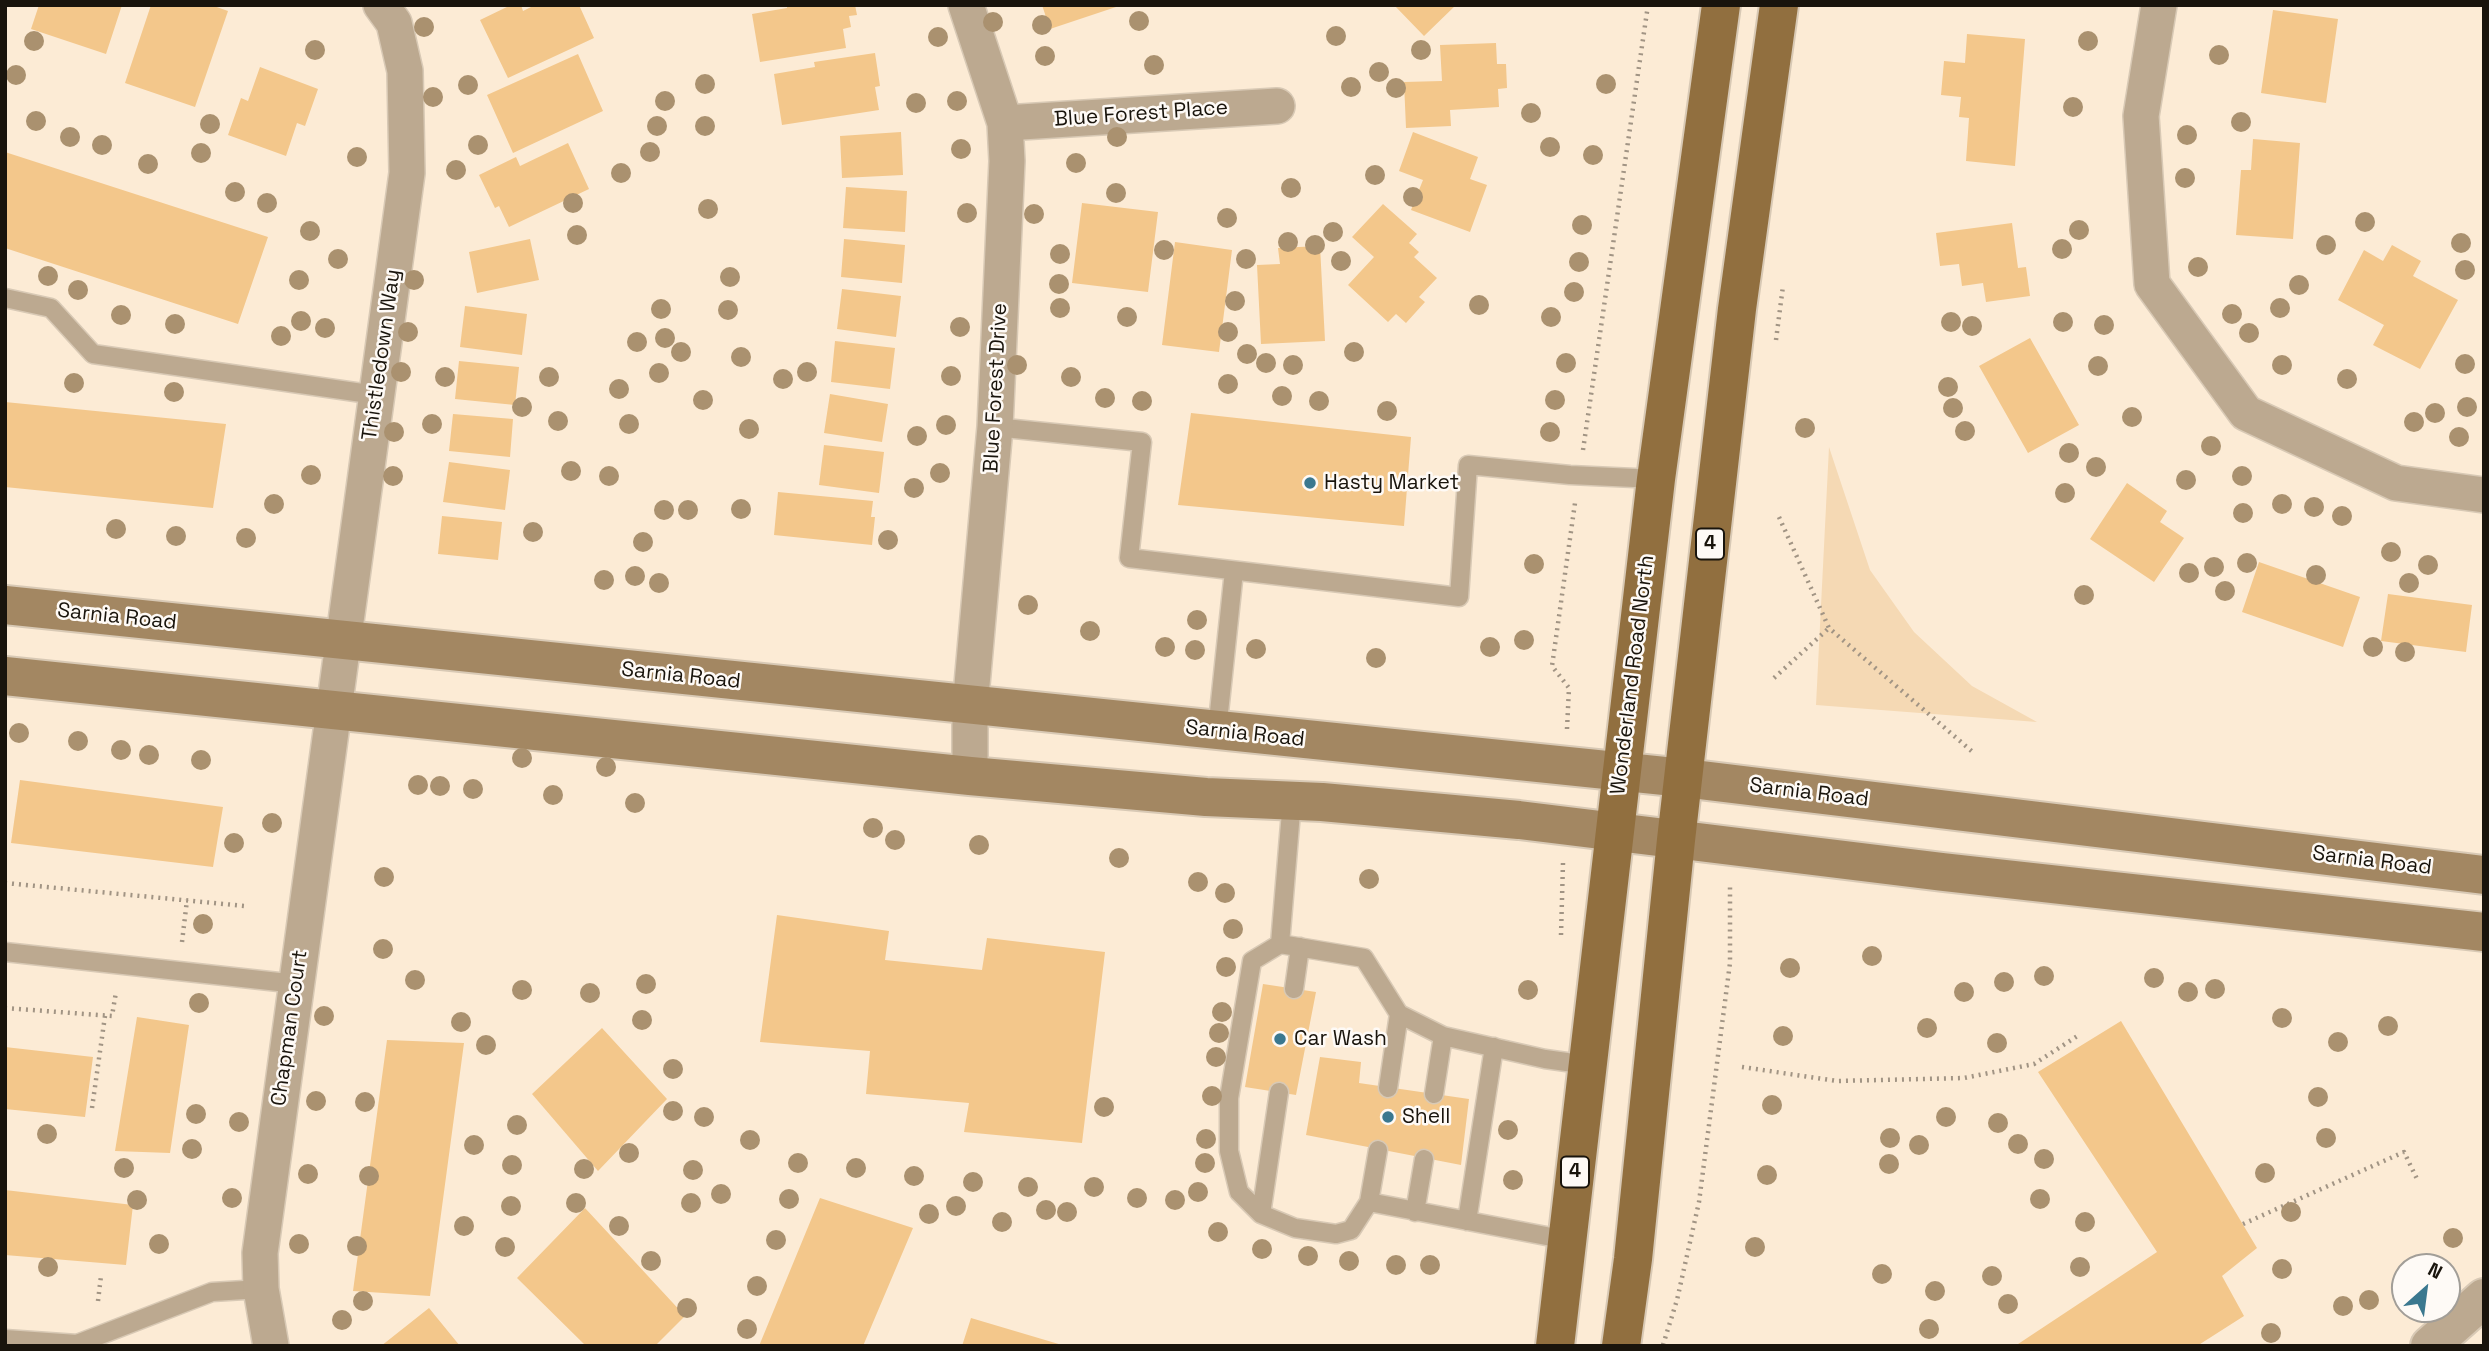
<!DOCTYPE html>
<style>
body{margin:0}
#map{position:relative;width:2489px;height:1351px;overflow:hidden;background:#fcebd5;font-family:"Space Grotesk",sans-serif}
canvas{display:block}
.frame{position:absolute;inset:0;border:7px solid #19140c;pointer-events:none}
.north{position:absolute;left:2391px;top:1253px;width:70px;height:70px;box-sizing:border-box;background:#fefaf6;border:2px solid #a29e98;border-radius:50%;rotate:28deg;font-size:19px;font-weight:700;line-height:28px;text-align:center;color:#19140c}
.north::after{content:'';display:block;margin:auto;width:24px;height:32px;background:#3b788f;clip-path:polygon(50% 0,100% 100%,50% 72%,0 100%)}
</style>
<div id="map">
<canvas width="2489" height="1351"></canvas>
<div class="frame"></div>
<div class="north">N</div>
</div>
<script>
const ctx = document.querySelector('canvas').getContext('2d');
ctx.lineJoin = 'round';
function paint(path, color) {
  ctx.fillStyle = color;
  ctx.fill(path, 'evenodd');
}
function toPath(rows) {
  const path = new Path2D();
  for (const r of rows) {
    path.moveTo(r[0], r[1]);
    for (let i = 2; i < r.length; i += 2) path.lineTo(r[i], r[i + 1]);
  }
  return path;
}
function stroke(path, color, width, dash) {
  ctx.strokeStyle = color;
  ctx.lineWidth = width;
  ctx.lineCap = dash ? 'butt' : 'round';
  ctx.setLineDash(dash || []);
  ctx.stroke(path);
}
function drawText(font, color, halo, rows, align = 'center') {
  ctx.font = font + ' "Space Grotesk",sans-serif';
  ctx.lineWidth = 5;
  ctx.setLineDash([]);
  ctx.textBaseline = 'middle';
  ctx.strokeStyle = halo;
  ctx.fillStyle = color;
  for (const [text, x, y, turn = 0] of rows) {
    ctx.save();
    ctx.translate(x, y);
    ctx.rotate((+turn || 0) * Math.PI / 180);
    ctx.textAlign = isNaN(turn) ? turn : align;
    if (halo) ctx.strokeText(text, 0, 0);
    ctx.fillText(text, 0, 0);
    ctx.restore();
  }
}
const green = toPath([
 [1829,447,1870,570,1914,632,1972,686,2037,722,1816,705]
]);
const building = toPath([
 [39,5,122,5,106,54,31,29],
 [151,5,211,5,228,11,195,107,125,83],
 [511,5,521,5,523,11,535,5,579,5,594,38,508,78,480,20],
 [787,5,855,5,857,15,849,16,851,27,843,29,846,48,760,62,752,14,787,8],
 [1042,5,1119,5,1119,6,1050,29],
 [1394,5,1456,5,1424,36],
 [2273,10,2338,19,2326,103,2261,93],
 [1967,34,2025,39,2015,166,1966,161,1969,118,1959,117,1961,97,1941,95,1944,61,1965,63],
 [1496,43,1497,64,1506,64,1507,88,1498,89,1499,107,1450,110,1451,126,1406,128,1404,82,1442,81,1440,45],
 [875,53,880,86,875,87,879,110,782,125,774,74,815,67,814,62],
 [578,54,603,111,513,153,487,95],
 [260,67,318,89,305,126,297,123,286,156,228,135,241,98,248,101],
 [901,132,903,175,842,178,840,136],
 [1413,132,1478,157,1470,179,1487,185,1470,232,1411,210,1423,180,1399,171],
 [2253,139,2300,143,2293,239,2236,235,2241,170,2251,170],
 [568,143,589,189,509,227,499,206,495,208,479,175,516,157,520,166],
 [5,152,268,237,238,324,5,248],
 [846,187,907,191,905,232,843,228],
 [1082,203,1158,212,1148,292,1072,283],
 [1383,204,1417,234,1409,243,1419,252,1414,257,1437,278,1419,297,1425,302,1406,323,1396,314,1388,322,1348,285,1374,257,1352,237],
 [2012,223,2018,268,2026,267,2030,296,1986,302,1983,283,1962,286,1959,264,1940,266,1936,233],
 [530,239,539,280,477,293,469,252],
 [844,239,905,245,902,283,841,277],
 [1175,242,1232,250,1219,352,1162,345],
 [2392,245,2421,261,2413,276,2458,300,2420,369,2373,345,2384,325,2338,300,2364,250,2383,261],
 [1320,246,1325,341,1261,344,1257,265,1280,264,1278,248],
 [842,289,901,296,896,337,837,329],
 [465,306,527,314,522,355,460,347],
 [2030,338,2079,425,2028,453,1979,366],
 [835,341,895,348,890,389,831,382],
 [459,361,519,367,515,405,455,399],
 [830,394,888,404,882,442,824,433],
 [5,402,226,424,213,508,5,487],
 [1191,413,1411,437,1404,526,1178,505],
 [453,414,513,419,510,457,449,451],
 [824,445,884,452,879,493,819,485],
 [449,462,510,470,505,510,443,502],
 [2127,483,2167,511,2160,522,2184,538,2154,582,2090,539],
 [778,492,873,501,871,517,875,517,872,545,774,535],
 [442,516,502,522,498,560,438,554],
 [2259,562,2360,597,2343,647,2242,612],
 [2388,594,2472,605,2466,652,2381,641],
 [20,780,223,807,213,867,11,843],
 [777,915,889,931,885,960,982,970,987,938,1105,952,1082,1143,964,1132,969,1103,866,1094,870,1051,760,1042],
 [1263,984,1316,992,1296,1095,1245,1087],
 [137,1017,189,1025,170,1153,115,1151],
 [2121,1021,2257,1248,2222,1276,2244,1316,2197,1346,2015,1346,2157,1252,2038,1072],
 [602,1028,667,1099,598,1171,532,1094],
 [387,1040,464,1043,430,1296,353,1291],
 [5,1047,93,1057,85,1117,5,1109],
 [1320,1057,1361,1062,1359,1083,1469,1099,1461,1165,1306,1135],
 [5,1190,133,1205,126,1265,5,1255],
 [820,1198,913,1228,863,1346,759,1346],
 [585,1208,685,1316,655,1346,586,1346,517,1278],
 [429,1308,460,1346,381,1346],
 [971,1318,1062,1345,1061,1346,962,1346]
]);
const path = toPath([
 [1776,340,1783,286],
 [1583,450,1648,5],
 [1779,517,1829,628,1975,754],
 [1774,678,1829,628],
 [1567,729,1569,688,1552,666,1575,503],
 [5,883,245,906],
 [1561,935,1563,863],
 [182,942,187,900],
 [5,1008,112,1016,116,992],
 [1742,1067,1837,1081,1964,1078,2034,1064,2079,1035],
 [92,1108,105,1016],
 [2243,1224,2404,1152,2417,1179],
 [98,1301,101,1276],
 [1663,1345,1677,1300,1699,1202,1730,963,1730,884]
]);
const service = toPath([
 [5,298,51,308,93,354,376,395],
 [995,427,1142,442,1129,558,1459,597,1468,465,1570,475,1656,479],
 [1217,731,1234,571],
 [1292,800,1280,944,1364,958,1399,1014,1443,1036,1545,1059,1588,1065],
 [1280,944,1252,961,1229,1098,1229,1151,1239,1192,1261,1214,1295,1228,1336,1234,1351,1230,1369,1202],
 [5,952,297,984],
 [1294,989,1300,947],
 [1388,1088,1399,1014],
 [1434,1094,1443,1036],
 [1378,1150,1369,1202,1567,1240],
 [1415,1212,1424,1159],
 [1261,1214,1279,1092],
 [1467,1221,1494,1047],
 [5,1339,77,1344,212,1292,261,1289]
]);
const minor = toPath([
 [966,5,1005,123,1007,161,995,427,970,707,970,776],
 [2159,5,2141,116,2152,284,2246,413,2396,483,2484,495],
 [1005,123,1277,106],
 [271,1346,261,1289,260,1253,407,173,405,71,394,23,381,5]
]);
const tertiary = toPath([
 [2430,1346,2484,1298]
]);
const secondary = toPath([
 [5,605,1684,778,2484,875],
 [5,676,970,776,1206,797,1322,802,1519,820,1943,872,2484,932]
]);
const primary = toPath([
 [1555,1346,1656,479,1721,5],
 [1621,1346,1633,1259,1676,840,1737,309,1779,5]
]);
const trees = [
 [1139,21],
 [993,22],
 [1042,25],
 [424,27],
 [1336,36],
 [938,37],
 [34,41],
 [2088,41],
 [315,50],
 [1421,50],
 [2219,55],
 [1045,56],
 [1154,65],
 [1379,72],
 [16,75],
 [705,84],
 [1606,84],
 [468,85],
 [1351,87],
 [1396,88],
 [433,97],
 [665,101],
 [957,101],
 [916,103],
 [2073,107],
 [1531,113],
 [36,121],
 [2241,122],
 [210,124],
 [657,126],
 [705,126],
 [2187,135],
 [70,137],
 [1117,137],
 [102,145],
 [478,145],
 [1550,147],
 [961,149],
 [650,152],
 [201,153],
 [1593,155],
 [357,157],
 [1076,163],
 [148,164],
 [456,170],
 [621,173],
 [1375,175],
 [2185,178],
 [1291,188],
 [235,192],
 [1116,193],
 [1413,197],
 [267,203],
 [573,203],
 [708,209],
 [967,213],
 [1034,214],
 [1227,218],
 [2365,222],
 [1582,225],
 [2079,230],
 [310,231],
 [1333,232],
 [577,235],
 [1288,242],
 [2461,243],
 [1315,245],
 [2326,245],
 [2062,249],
 [1164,250],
 [1060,254],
 [338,259],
 [1246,259],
 [1341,261],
 [1579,262],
 [2198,267],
 [2465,270],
 [48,276],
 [730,277],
 [299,280],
 [414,280],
 [1059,284],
 [2299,285],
 [78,290],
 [1574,292],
 [1235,301],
 [1479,305],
 [1060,308],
 [2280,308],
 [661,309],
 [728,310],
 [2232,314],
 [121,315],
 [1127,317],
 [1551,317],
 [301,321],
 [1951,322],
 [2063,322],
 [175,324],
 [2104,325],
 [1972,326],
 [960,327],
 [325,328],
 [408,332],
 [1228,332],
 [2249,333],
 [281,336],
 [665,338],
 [637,342],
 [681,352],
 [1354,352],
 [1247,354],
 [741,357],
 [1266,363],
 [1566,363],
 [2465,364],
 [1017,365],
 [1293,365],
 [2282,365],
 [2098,366],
 [401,372],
 [807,372],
 [659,373],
 [951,376],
 [445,377],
 [549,377],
 [1071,377],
 [783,379],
 [2347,379],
 [74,383],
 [1228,384],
 [1948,387],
 [619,389],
 [174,392],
 [1282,396],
 [1105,398],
 [703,400],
 [1555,400],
 [1142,401],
 [1319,401],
 [522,407],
 [2467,407],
 [1953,408],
 [1387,411],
 [2435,413],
 [2132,417],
 [558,421],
 [2414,422],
 [432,424],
 [629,424],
 [946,425],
 [1805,428],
 [749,429],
 [1965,431],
 [394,432],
 [1550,432],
 [917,436],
 [2459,437],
 [2211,446],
 [2069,453],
 [2096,467],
 [571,471],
 [940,473],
 [311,475],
 [393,476],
 [609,476],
 [2242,476],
 [2186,480],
 [914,488],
 [2065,493],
 [274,504],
 [2282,504],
 [2314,507],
 [741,509],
 [664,510],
 [688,510],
 [2243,513],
 [2342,516],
 [116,529],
 [533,532],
 [176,536],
 [246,538],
 [888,540],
 [643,542],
 [2391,552],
 [2247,563],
 [1534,564],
 [2428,565],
 [2214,567],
 [2189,573],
 [2316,575],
 [635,576],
 [604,580],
 [659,583],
 [2409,583],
 [2225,591],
 [2084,595],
 [1028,605],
 [1197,620],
 [1090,631],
 [1524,640],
 [1165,647],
 [1490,647],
 [2373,647],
 [1256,649],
 [1195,650],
 [2405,652],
 [1376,658],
 [19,733],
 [78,741],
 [121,750],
 [149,755],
 [522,758],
 [201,760],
 [606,767],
 [418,785],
 [440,786],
 [473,789],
 [553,795],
 [635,803],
 [272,823],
 [873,828],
 [895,840],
 [234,843],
 [979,845],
 [1119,858],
 [384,877],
 [1369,879],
 [1198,882],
 [1225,893],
 [203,924],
 [1233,929],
 [383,949],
 [1872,956],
 [1226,967],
 [1790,968],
 [2044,976],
 [2154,978],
 [415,980],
 [2004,982],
 [646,984],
 [2215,989],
 [522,990],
 [1528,990],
 [1964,992],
 [2188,992],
 [590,993],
 [199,1003],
 [1222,1012],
 [324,1016],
 [2282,1018],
 [642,1020],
 [461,1022],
 [2388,1026],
 [1927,1028],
 [1219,1033],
 [1783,1036],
 [2338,1042],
 [1997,1043],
 [486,1045],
 [1216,1057],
 [673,1069],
 [1212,1096],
 [2318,1097],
 [316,1101],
 [365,1102],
 [1772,1105],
 [1104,1107],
 [673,1111],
 [196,1114],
 [704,1117],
 [1946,1117],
 [239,1122],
 [1998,1123],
 [517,1125],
 [1508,1130],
 [47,1134],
 [1890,1138],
 [2326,1138],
 [1206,1139],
 [750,1140],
 [2018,1144],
 [474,1145],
 [1919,1145],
 [192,1149],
 [629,1153],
 [2044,1159],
 [798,1163],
 [1205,1163],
 [1889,1164],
 [512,1165],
 [124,1168],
 [856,1168],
 [584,1169],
 [693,1170],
 [2265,1173],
 [308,1174],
 [1767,1175],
 [369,1176],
 [914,1176],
 [1513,1180],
 [973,1182],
 [1028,1187],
 [1094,1187],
 [1198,1192],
 [721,1194],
 [232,1198],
 [1137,1198],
 [789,1199],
 [2040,1199],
 [137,1200],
 [1175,1200],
 [576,1203],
 [691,1203],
 [511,1206],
 [956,1206],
 [1046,1210],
 [1067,1212],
 [2291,1212],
 [929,1214],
 [1002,1222],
 [2085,1222],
 [464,1226],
 [619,1226],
 [1218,1232],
 [2453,1238],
 [776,1240],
 [159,1244],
 [299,1244],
 [357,1246],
 [505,1247],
 [1755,1247],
 [1262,1249],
 [1308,1256],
 [651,1261],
 [1349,1261],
 [1396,1265],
 [1430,1265],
 [48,1267],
 [2080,1267],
 [2282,1269],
 [1882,1274],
 [1992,1276],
 [757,1286],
 [1935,1291],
 [2369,1300],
 [363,1301],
 [2008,1304],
 [2343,1306],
 [687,1308],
 [342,1320],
 [747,1329],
 [1929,1329],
 [2271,1333]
];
const markers = [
 [1310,483,7,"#3b788f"],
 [1280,1039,7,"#3b788f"],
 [1388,1117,7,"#3b788f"]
];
const shields = [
 [1710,544,28],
 [1575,1172,28]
];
const shieldNames = [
 ["4",1710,544],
 ["4",1575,1172]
];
const streetNames = [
 ["Blue Forest Place",1141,114,-4],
 ["Thistledown Way",382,355,-82],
 ["Blue Forest Drive",996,388,-87],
 ["Sarnia Road",117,617,6],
 ["Wonderland Road North",1633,675,-83],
 ["Sarnia Road",681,676,6],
 ["Sarnia Road",1245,734,6],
 ["Sarnia Road",1809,793,7],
 ["Sarnia Road",2372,861,7],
 ["Chapman Court",290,1028,-82]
];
const poiNames = [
 ["Hasty Market",1324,483],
 ["Car Wash",1294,1039],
 ["Shell",1402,1117]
];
paint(green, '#f5d9b4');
paint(building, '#f3c78b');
stroke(service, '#d8c9b5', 21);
stroke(minor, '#d8c9b5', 38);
stroke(tertiary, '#d8c9b5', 42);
stroke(secondary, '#d8c9b5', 42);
stroke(primary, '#d8c9b5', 42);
stroke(path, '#a19484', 4.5, [2, 5]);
stroke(service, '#bca990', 18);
stroke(minor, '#bca990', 35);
stroke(tertiary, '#bca990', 38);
stroke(secondary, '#a38762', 38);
stroke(primary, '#916f3f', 38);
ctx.fillStyle = '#aa916f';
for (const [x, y] of trees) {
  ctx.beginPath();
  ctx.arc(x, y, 10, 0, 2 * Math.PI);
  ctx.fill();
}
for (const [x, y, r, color] of markers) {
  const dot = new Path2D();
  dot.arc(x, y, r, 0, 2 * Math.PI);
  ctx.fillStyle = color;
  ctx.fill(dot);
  stroke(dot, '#fefaf6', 2.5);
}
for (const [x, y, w] of shields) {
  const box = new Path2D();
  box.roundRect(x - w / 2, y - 15.5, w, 31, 5);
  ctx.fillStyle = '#fefaf6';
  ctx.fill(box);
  stroke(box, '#19140c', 2);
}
drawText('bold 19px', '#19140c', null, shieldNames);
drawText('21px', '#19140c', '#fefaf6', streetNames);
drawText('21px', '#19140c', '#fefaf6', poiNames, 'left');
</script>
